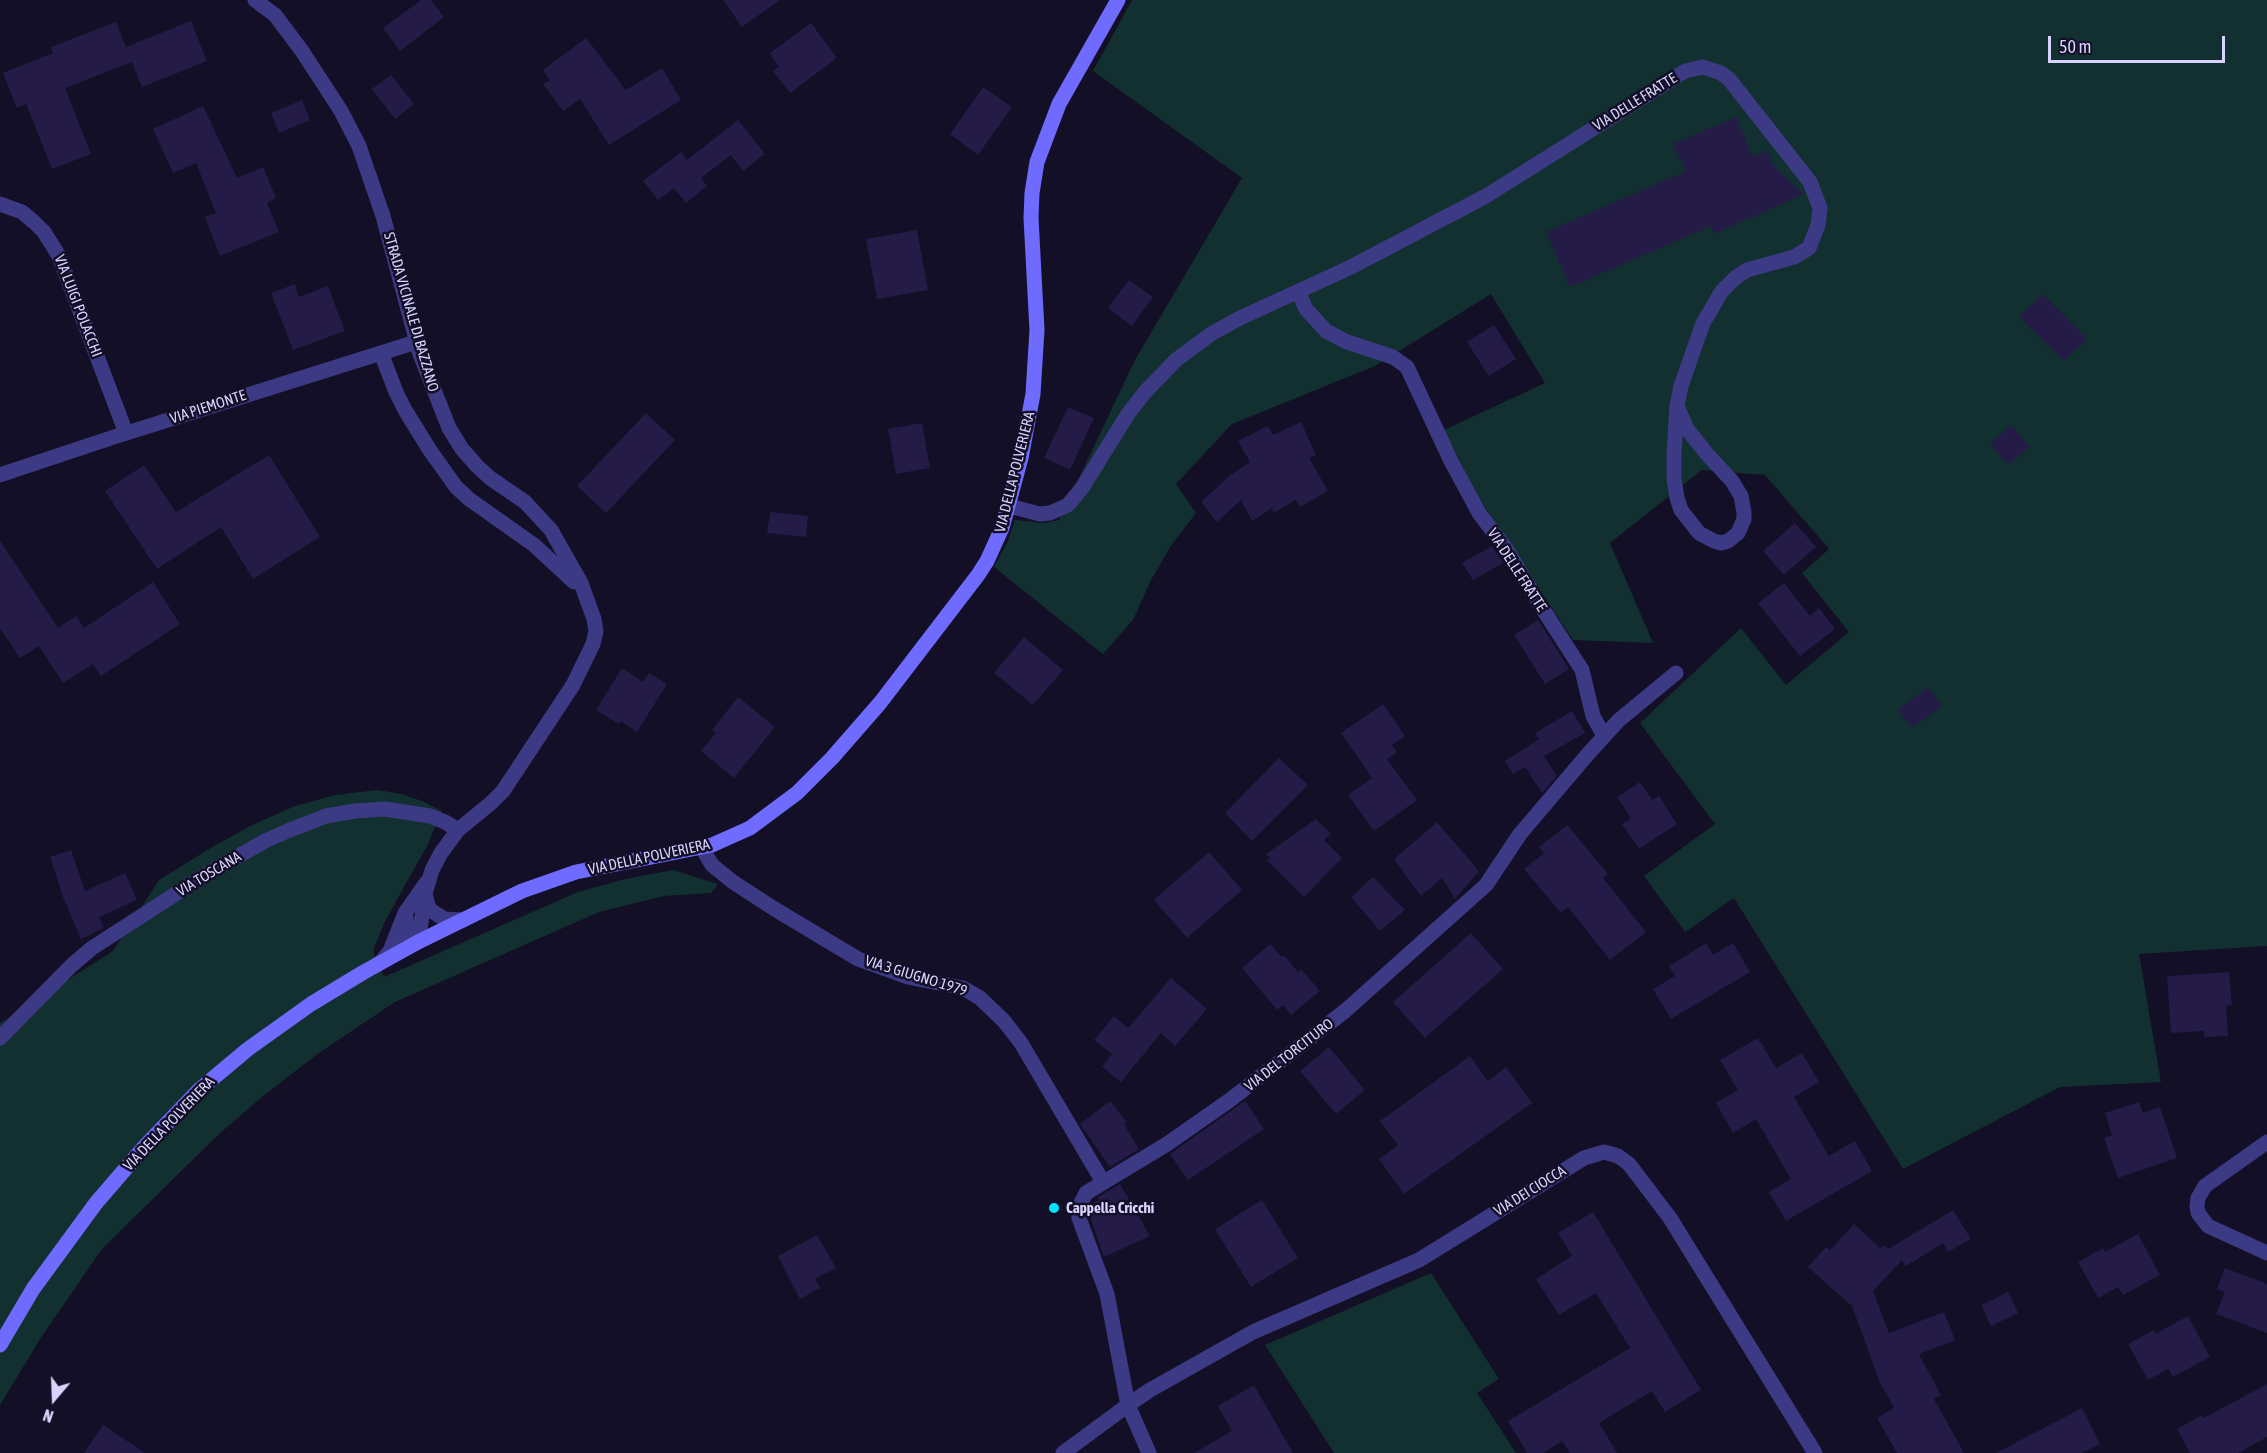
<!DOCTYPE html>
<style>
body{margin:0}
#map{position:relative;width:2267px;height:1453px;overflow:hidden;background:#130f26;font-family:"Asap Condensed",sans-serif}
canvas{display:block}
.north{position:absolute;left:24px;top:1369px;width:60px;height:60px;-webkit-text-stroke:4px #130f26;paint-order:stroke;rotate:199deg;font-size:16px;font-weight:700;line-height:24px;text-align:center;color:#d9d4ff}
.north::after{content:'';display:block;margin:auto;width:21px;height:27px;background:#d9d4ff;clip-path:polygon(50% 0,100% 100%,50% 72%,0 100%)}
.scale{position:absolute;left:2048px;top:36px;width:177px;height:27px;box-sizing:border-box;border:3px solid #d9d4ff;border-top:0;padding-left:8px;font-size:18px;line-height:21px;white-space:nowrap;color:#d9d4ff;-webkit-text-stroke:4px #130f26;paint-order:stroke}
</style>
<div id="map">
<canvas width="2267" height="1453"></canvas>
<div class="north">N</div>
<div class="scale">50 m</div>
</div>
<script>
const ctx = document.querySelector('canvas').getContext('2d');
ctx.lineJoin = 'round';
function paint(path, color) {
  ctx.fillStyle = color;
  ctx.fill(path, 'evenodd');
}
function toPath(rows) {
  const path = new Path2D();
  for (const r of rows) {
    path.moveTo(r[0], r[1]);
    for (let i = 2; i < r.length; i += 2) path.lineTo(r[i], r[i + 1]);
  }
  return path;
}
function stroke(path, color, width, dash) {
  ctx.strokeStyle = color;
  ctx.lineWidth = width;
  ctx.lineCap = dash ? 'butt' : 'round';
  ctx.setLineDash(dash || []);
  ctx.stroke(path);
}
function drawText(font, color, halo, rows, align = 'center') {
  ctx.font = font + ' "Asap Condensed",sans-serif';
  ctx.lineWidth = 5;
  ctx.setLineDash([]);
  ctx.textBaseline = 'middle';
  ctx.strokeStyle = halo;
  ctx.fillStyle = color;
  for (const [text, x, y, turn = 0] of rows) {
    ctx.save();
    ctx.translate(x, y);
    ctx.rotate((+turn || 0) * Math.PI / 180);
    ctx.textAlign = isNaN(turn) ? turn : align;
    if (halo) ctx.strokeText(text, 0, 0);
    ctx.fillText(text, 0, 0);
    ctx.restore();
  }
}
const green = toPath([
 [1132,0,2267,0,2267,946,2139,954,2161,1082,2060,1087,1903,1169,1734,898,1685,932,1644,876,1715,824,1640,723,1741,628,1786,685,1849,632,1802,573,1829,549,1765,475,1702,470,1610,543,1653,643,1573,640,1478,497,1444,430,1545,383,1491,294,1375,366,1232,424,1176,484,1196,513,1172,544,1151,580,1133,620,1103,654,994,567,1008,541,1015,520,1043,523,1059,520,1135,360,1242,178,1093,71],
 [378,790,401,794,422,801,442,811,427,846,385,921,373,951,384,977,578,892,625,879,673,870,718,884,711,893,664,896,599,912,395,1002,316,1055,262,1097,219,1134,102,1249,42,1336,0,1405,0,1023,113,951,159,880,209,849,250,826,295,806,335,795],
 [1431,1273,1499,1379,1477,1393,1516,1453,1334,1453,1265,1345]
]);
const building = toPath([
 [421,0,431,0,444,17,400,51,383,28],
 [723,0,780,0,742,27],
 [191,21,207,61,142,87,132,62,65,88,91,154,52,169,26,104,17,108,3,73,53,53,51,47,116,22,126,47],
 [811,23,837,58,790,93,773,71,779,67,770,53],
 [586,38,626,90,662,68,681,100,609,145,580,99,563,111,543,84,550,80,543,70],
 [391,75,414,104,395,119,372,89],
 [983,87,1012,107,978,155,950,134],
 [302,100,310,120,279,133,271,113],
 [203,106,237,178,263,167,276,198,267,203,279,232,220,256,205,217,216,213,196,163,173,173,153,129],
 [1736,117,1753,157,1767,151,1775,168,1804,194,1714,234,1711,226,1570,287,1546,232,1686,171,1673,144],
 [738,120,765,154,743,171,731,155,701,178,707,186,686,203,674,188,658,200,643,181,681,152,687,160],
 [917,230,928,290,877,299,866,239],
 [1129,280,1153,297,1132,326,1108,308],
 [295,284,299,297,328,286,345,331,293,350,271,293],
 [2043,294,2087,339,2064,361,2019,317],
 [1494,325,1516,359,1489,376,1467,342],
 [1068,407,1094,418,1070,470,1044,458],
 [646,413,675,440,606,513,577,486],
 [1301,422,1316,455,1309,458,1328,491,1300,507,1295,500,1274,513,1272,508,1252,521,1241,500,1217,522,1201,502,1228,477,1250,462,1238,441,1268,426,1273,435],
 [922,423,930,468,896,474,888,429],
 [2011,425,2030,447,2008,465,1990,444],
 [269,455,320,537,253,579,221,527,157,569,105,491,144,465,176,512],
 [770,512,808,516,806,537,767,533],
 [1795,523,1816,547,1784,575,1763,551],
 [0,541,58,628,76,616,84,628,153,582,180,624,101,676,93,664,63,683,39,646,20,658,0,628],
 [1492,546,1503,563,1473,580,1462,563],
 [1784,583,1810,616,1819,608,1835,629,1800,656,1758,603],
 [1538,620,1569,669,1545,684,1514,635],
 [1024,637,1063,670,1033,705,994,673],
 [622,668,643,682,649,673,667,684,637,732,621,721,619,724,596,710],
 [1928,687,1942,706,1912,728,1898,709],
 [738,697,775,727,734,778,701,751,716,733,712,730],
 [1383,704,1405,736,1392,745,1397,752,1387,759,1417,800,1374,831,1348,795,1372,778,1341,733],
 [1572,711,1585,733,1544,756,1557,776,1542,793,1525,767,1513,774,1505,761,1539,739,1535,733],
 [1279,758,1308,785,1252,841,1225,813],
 [1640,782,1652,800,1659,796,1677,824,1639,849,1622,824,1631,818,1617,797],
 [1316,819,1331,834,1324,840,1342,858,1304,897,1267,860,1270,858,1266,854],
 [1437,822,1479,871,1455,899,1442,878,1421,896,1394,859],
 [1567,825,1608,874,1603,878,1646,932,1610,960,1568,907,1561,913,1524,869,1544,853,1539,847],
 [71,850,85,891,125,873,137,900,99,917,104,928,81,939,63,897,50,857],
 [1209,852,1242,890,1187,938,1154,900],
 [1373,877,1405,910,1380,931,1351,897],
 [1471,933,1503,969,1425,1038,1393,1002],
 [1706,943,1713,955,1733,943,1750,972,1671,1019,1653,989,1675,976,1669,966],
 [1270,944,1282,957,1284,955,1298,972,1301,969,1320,991,1291,1015,1283,1005,1277,1010,1242,968],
 [2229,972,2232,1005,2226,1006,2228,1036,2204,1037,2204,1031,2171,1033,2167,976],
 [1171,978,1207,1009,1175,1046,1161,1033,1121,1082,1102,1067,1112,1054,1094,1040,1114,1016,1128,1028],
 [1758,1038,1776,1068,1802,1053,1819,1082,1794,1097,1829,1156,1855,1141,1872,1171,1786,1221,1769,1192,1791,1179,1756,1119,1733,1133,1716,1103,1738,1090,1720,1060],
 [1329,1047,1365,1090,1336,1114,1300,1071],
 [1470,1056,1488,1081,1506,1067,1532,1103,1404,1194,1379,1159,1398,1145,1380,1121],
 [1110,1101,1127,1122,1124,1124,1139,1149,1110,1167,1080,1124],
 [1245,1101,1264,1129,1188,1180,1170,1154],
 [2139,1102,2143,1113,2160,1107,2177,1158,2118,1178,2104,1138,2112,1135,2105,1113],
 [1120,1184,1150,1236,1104,1257,1088,1211,1092,1203,1099,1200,1098,1197],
 [1262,1200,1298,1258,1251,1287,1215,1229],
 [1953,1210,1971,1239,1948,1252,1943,1243,1906,1266,1902,1260,1873,1291,1889,1333,1944,1312,1955,1340,1919,1354,1941,1395,1934,1399,1964,1453,1897,1453,1877,1418,1894,1408,1879,1380,1852,1306,1808,1267,1826,1247,1830,1250,1854,1224,1881,1249,1884,1245,1888,1249],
 [1593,1212,1701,1390,1665,1412,1652,1391,1599,1423,1617,1453,1570,1453,1562,1441,1543,1453,1527,1453,1508,1421,1630,1348,1596,1293,1559,1315,1536,1279,1572,1256,1558,1233],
 [2138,1234,2160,1275,2123,1295,2118,1287,2098,1298,2078,1262,2103,1248,2105,1252],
 [817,1235,836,1268,815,1279,820,1288,800,1299,778,1256],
 [2225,1268,2267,1284,2267,1333,2216,1314,2225,1292,2217,1289],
 [2008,1292,2018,1313,1991,1326,1981,1305],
 [2188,1316,2210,1357,2173,1377,2168,1369,2148,1380,2128,1344,2154,1330,2155,1334],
 [2267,1384,2267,1437,2238,1453,2190,1453,2177,1429,2202,1415,2204,1418],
 [1254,1385,1293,1453,1194,1453,1232,1431,1218,1406],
 [2082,1408,2100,1444,2082,1453,1996,1453],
 [103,1425,145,1453,84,1453]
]);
const minor = toPath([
 [255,0,275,15,302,51,341,111,359,146,383,216,420,354,449,428,462,449,477,466,490,478,525,502,551,530,581,583,594,619,596,631,593,644,573,685,503,791,491,803,458,830,441,853,432,870,425,894,429,909,444,919,463,920],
 [0,204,22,212,35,223,44,232,59,256,126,433],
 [1298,291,1306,309,1326,331,1347,342,1393,357,1407,367,1451,461,1479,513,1507,550,1537,600,1582,670,1593,716,1604,736],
 [381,353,396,392,405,410,429,449,456,487,469,499,534,545,574,582],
 [0,475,114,437,416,342],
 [1009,506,1040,514,1050,513,1068,505,1082,488,1128,414,1145,392,1176,360,1211,334,1240,318,1351,267,1486,196,1685,71,1703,67,1721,73,1729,79,1810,182,1820,208,1818,225,1809,248,1794,257,1747,270,1735,278,1722,291,1703,323,1681,386,1677,406,1674,453,1674,479,1677,498,1681,510,1699,533,1714,541,1721,543,1728,541,1738,533,1744,519,1744,512,1741,496,1732,481,1707,454,1687,429,1677,406],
 [703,847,706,855,712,865,733,882,773,908,858,959,908,977,963,988,980,998,1004,1021,1021,1043,1103,1182],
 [406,917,406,934,409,938,418,942,425,897],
 [380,963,390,951,405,913,426,883],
 [0,1038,72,965,92,948,205,875,265,841,290,830,326,816,355,811,385,809,430,816,445,822,458,830],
 [2267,1142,2205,1186,2198,1198,2197,1206,2198,1213,2208,1226,2267,1253],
 [1063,1453,1128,1405,1107,1294,1079,1218,1078,1209,1086,1193,1167,1144,1230,1100,1345,1011,1486,885,1520,834,1588,754,1619,720,1676,673],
 [1149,1453,1128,1405,1150,1390,1253,1332,1419,1260,1584,1158,1604,1152,1618,1156,1629,1164,1670,1218,1815,1453]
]);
const secondary = toPath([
 [0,1345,33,1289,96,1203,146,1145,199,1090,248,1049,311,1004,364,972,418,942,522,891,576,872,712,845,750,828,797,793,832,758,880,703,978,575,987,561,1002,528,1021,458,1033,394,1037,330,1031,218,1032,193,1037,162,1059,104,1118,0]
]);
const markers = [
 [1054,1208,6,"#00e5ff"]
];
const streetNames = [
 ["VIA DELLE FRATTE",1635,102,-32],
 ["VIA LUIGI POLACCHI",78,306,69],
 ["STRADA VICINALE DI BAZZANO",411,312,74],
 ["VIA PIEMONTE",208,407,-18],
 ["VIA DELLA POLVERIERA",1015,472,-76],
 ["VIA DELLE FRATTE",1517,570,57],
 ["VIA DELLA POLVERIERA",649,857,-12],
 ["VIA TOSCANA",209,874,-31],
 ["VIA 3 GIUGNO 1979",916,976,17],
 ["VIA DEL TORCITURO",1289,1055,-38],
 ["VIA DELLA POLVERIERA",169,1124,-46],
 ["VIA DEI CIOCCA",1530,1191,-32]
];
const poiNames = [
 ["Cappella Cricchi",1066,1208]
];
paint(green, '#12302f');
paint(building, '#241b47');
stroke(minor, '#3d3a85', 15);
stroke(secondary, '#6f6bff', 15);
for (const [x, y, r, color] of markers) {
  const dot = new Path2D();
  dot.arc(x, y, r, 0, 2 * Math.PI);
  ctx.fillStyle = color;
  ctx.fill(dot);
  stroke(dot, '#130f26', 2);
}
drawText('15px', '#d9d4ff', '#130f26', streetNames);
drawText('bold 15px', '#d9d4ff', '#130f26', poiNames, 'left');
</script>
